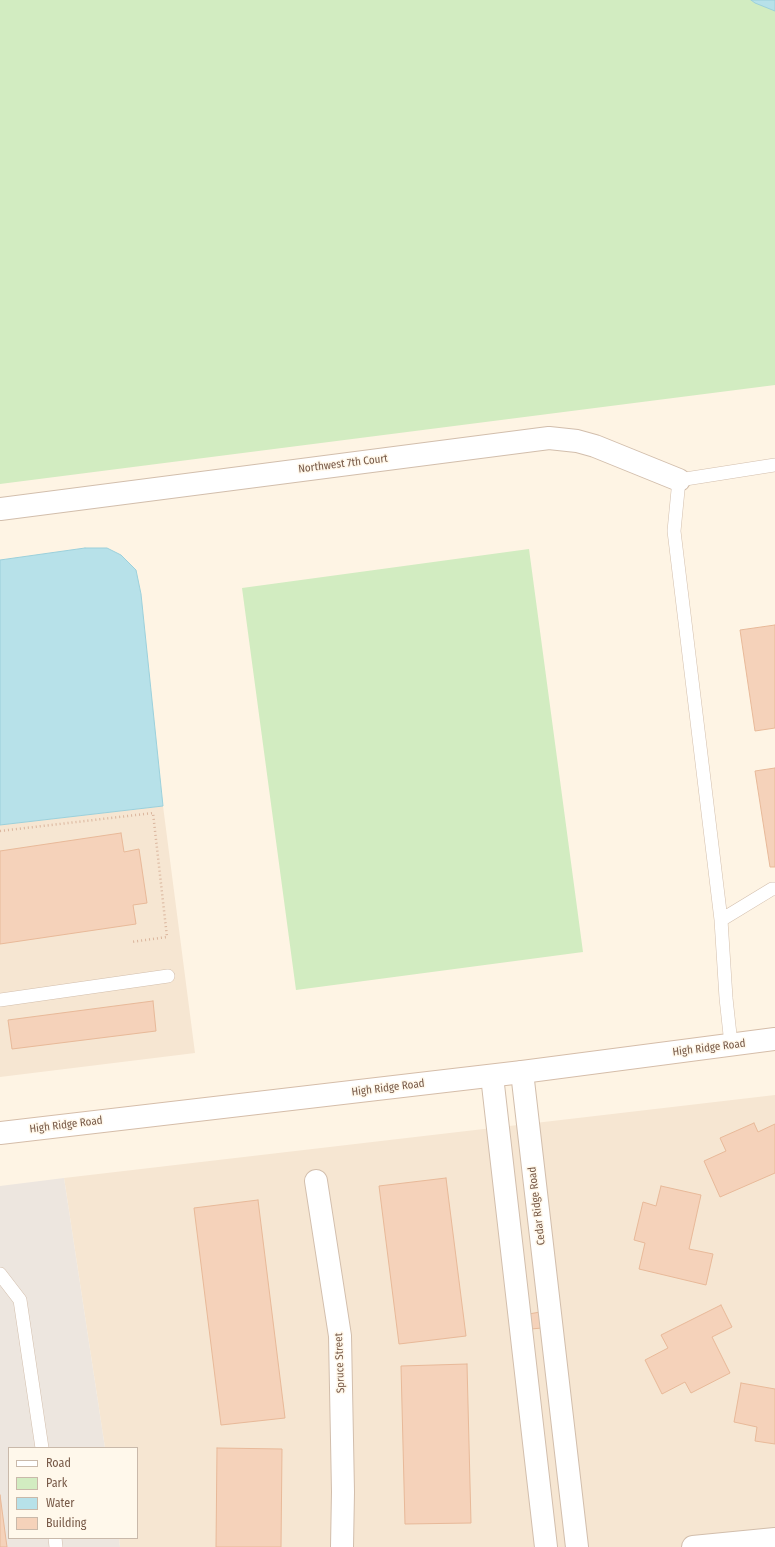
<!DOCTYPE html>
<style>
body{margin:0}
#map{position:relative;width:775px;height:1547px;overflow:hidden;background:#fef4e4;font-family:"Fira Sans Condensed",sans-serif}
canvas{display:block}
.legend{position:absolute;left:8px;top:1447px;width:130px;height:92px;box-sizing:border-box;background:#fff8eb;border:1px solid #c9b9aa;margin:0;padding:5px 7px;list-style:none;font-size:12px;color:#785a48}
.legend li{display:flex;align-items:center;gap:8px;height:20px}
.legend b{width:20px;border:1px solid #c9b9aa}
</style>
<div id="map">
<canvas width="775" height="1547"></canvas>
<ul class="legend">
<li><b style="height:5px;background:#fff"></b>Road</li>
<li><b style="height:11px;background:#d2ecc1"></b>Park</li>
<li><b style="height:11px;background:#b7e1e9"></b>Water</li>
<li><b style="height:11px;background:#f5d2ba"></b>Building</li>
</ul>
</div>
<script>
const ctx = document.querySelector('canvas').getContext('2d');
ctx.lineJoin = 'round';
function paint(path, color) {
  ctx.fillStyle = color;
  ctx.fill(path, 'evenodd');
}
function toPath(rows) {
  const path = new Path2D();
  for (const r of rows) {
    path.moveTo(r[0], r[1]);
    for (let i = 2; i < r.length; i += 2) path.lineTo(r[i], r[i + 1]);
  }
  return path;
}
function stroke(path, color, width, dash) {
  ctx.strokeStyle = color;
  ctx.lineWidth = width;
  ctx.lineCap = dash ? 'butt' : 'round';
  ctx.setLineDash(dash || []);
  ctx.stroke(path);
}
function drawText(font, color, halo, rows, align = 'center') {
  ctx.font = font + ' "Fira Sans Condensed",sans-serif';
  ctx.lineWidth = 3;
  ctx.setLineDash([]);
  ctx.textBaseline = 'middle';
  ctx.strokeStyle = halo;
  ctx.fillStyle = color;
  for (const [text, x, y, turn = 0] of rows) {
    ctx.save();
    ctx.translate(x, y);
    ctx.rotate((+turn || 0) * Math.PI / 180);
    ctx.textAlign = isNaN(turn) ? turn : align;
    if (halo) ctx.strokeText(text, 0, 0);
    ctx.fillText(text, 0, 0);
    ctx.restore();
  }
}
const residential = toPath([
 [163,806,195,1053,0,1077,0,825],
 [775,1095,775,1547,120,1547,119,1538,137,1538,137,1448,105,1448,64,1178]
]);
const industrial = toPath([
 [64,1178,105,1448,9,1448,9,1538,119,1538,120,1547,0,1547,0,1186]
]);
const green = toPath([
 [0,0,751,0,775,11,775,385,0,484],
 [529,549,583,952,296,990,242,588]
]);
const water = toPath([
 [751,0,775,0,775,11,755,3,751,0],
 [85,548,107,548,121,555,136,570,141,594,163,806,0,825,0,560,85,548]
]);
const building = toPath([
 [775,625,775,728,755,731,740,630,775,625],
 [775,768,775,867,770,867,755,771,775,768],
 [121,833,124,852,139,849,147,903,133,905,136,924,0,944,0,851,121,833],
 [153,1001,156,1031,12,1049,8,1020,153,1001],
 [754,1123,758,1132,775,1124,775,1173,720,1197,704,1161,726,1151,720,1138,754,1123],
 [446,1178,466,1336,399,1344,379,1186,446,1178],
 [661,1186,701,1195,689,1249,713,1254,706,1285,639,1269,645,1243,634,1240,643,1202,656,1206,661,1186],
 [258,1200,285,1418,221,1425,194,1208,258,1200],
 [721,1305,732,1327,712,1337,730,1373,691,1393,685,1382,662,1394,645,1360,668,1348,661,1335,721,1305],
 [540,1312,542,1328,531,1329,529,1314,540,1312],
 [467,1364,471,1523,405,1524,401,1366,467,1364],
 [741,1383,775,1389,775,1444,755,1441,757,1427,734,1422,741,1383],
 [217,1448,282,1449,281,1547,216,1547,217,1448],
 [0,1495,7,1547,0,1547,0,1495]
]);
const path = toPath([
 [0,831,153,813,167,937,131,942]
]);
const lane = toPath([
 [721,920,772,889,775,889],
 [0,1000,168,976],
 [731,1044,726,998,721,920,674,531,679,480,775,465],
 [0,1274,20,1300,42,1448],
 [55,1538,56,1547]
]);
const street = toPath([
 [0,509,549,438,577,441,595,446,679,480],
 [522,1072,577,1547],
 [492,1076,546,1547],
 [316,1181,340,1336,343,1492,342,1547],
 [693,1547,775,1539]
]);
const secondary = toPath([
 [0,1133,522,1072,775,1039]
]);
const streetNames = [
 ["Northwest 7th Court",343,464,-7],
 ["High Ridge Road",709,1048,-7],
 ["High Ridge Road",388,1088,-7],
 ["High Ridge Road",66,1125,-7],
 ["Cedar Ridge Road",537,1206,-97],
 ["Spruce Street",340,1363,-92]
];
paint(residential, '#f6e6d2');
paint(industrial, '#ede6df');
paint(green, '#d2ecc1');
paint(water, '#b7e1e9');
stroke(water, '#9cd0db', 1);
paint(building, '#f5d2ba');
stroke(building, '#e8b999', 1);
stroke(lane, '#d2beac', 14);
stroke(street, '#d2beac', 24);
stroke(secondary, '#d5bda9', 24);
stroke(path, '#dab59d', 2.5, [1, 3]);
stroke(lane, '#fff', 13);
stroke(street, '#fff', 22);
stroke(secondary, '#fff', 22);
drawText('11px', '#785a48', '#fff8eb', streetNames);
</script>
